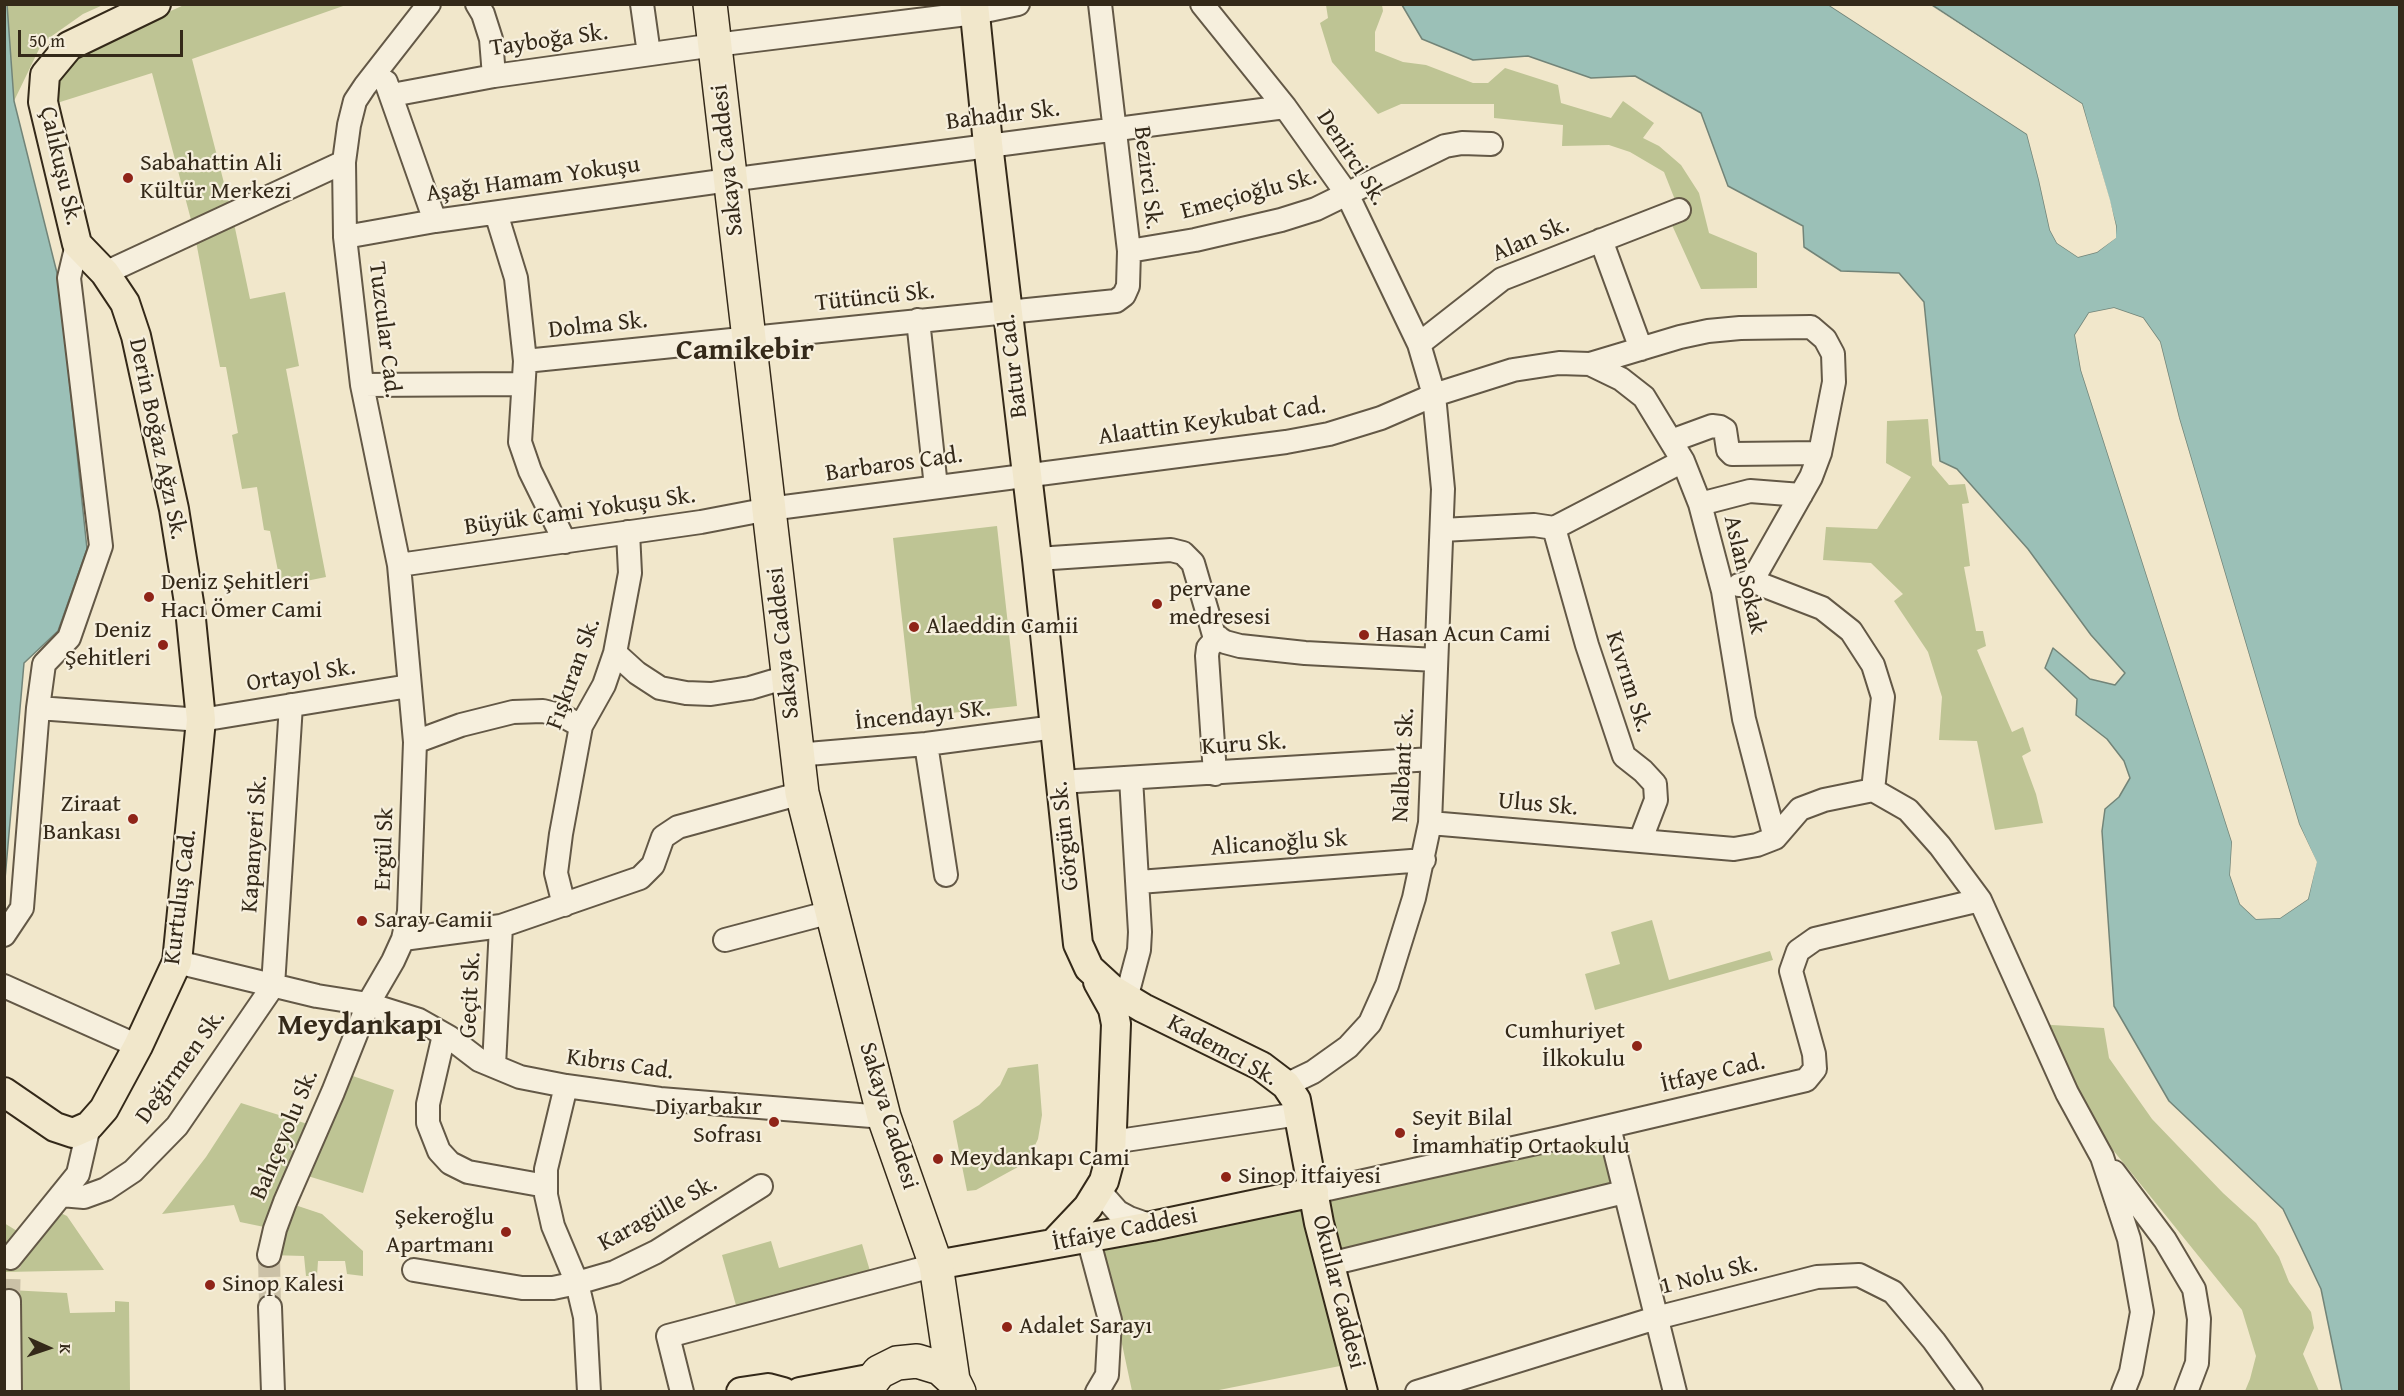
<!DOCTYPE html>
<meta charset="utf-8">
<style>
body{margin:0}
#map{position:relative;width:2404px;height:1396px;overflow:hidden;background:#f1e7cb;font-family:"Gentium Book Plus",serif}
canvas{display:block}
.frame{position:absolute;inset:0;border:6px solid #342919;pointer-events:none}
.north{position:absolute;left:18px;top:1318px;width:60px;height:60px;-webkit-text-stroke:4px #f6efdd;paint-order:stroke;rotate:93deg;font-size:16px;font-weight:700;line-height:24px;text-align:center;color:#342919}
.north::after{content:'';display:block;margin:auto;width:21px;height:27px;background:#342919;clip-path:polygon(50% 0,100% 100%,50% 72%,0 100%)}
.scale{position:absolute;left:18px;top:30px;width:165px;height:27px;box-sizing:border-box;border:3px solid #342919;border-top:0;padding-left:8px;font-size:18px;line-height:21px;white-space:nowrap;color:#342919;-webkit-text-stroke:4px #f6efdd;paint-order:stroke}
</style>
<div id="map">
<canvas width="2404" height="1396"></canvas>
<div class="frame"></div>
<div class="north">K</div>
<div class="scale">50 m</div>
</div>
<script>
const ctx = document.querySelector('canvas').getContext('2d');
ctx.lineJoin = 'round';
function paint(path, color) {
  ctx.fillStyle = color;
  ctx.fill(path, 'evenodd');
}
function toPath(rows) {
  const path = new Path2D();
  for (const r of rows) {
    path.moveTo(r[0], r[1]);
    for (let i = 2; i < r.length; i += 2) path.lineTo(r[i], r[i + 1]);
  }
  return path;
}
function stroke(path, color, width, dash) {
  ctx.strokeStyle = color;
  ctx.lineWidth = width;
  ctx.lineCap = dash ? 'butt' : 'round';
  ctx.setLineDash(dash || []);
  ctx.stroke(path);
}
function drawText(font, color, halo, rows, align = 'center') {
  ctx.font = font + ' "Gentium Book Plus",serif';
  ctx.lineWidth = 4.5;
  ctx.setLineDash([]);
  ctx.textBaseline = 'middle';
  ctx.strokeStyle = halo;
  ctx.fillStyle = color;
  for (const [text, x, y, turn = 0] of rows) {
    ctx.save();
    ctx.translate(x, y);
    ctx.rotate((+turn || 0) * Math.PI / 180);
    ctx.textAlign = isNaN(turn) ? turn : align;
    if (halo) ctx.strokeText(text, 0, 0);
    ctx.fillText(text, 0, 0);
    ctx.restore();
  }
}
const green = toPath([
 [7,5,103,5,83,14,42,43,14,101],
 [184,5,346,5,192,59,232,214,250,299,285,292,299,366,286,369,326,577,281,586,270,531,264,530,257,487,242,489,232,435,238,433,226,367,220,367,194,231,152,73,57,103,59,77,75,54],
 [1326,5,1382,5,1383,11,1375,32,1375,51,1403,62,1426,65,1473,83,1488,83,1505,68,1558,85,1561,103,1611,118,1623,101,1654,123,1643,138,1659,146,1681,165,1699,193,1709,233,1757,253,1757,288,1701,289,1667,214,1679,210,1664,172,1630,152,1609,145,1562,146,1563,125,1494,118,1494,104,1401,104,1378,114,1332,62,1320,23,1328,18],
 [1928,419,1932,465,1949,485,1965,484,1969,503,1962,504,1970,566,1964,567,1976,631,1983,631,1986,646,1977,650,2012,732,2023,727,2031,751,2022,756,2036,794,2043,823,1995,830,1977,741,1939,740,1942,697,1928,652,1894,601,1903,594,1871,563,1823,560,1826,527,1877,529,1911,477,1886,463,1887,421],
 [997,526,1017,706,913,717,893,538],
 [1652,920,1669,980,1770,951,1773,960,1595,1010,1585,974,1620,964,1611,932],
 [2035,1024,2104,1028,2109,1058,2152,1119,2223,1193,2256,1223,2279,1257,2289,1282,2311,1312,2314,1328,2303,1354,2319,1391,2245,1391,2250,1379,2256,1356,2242,1310,2067,1093],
 [1038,1064,1042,1115,1038,1139,1027,1162,976,1190,967,1191,953,1121,979,1105,1000,1085,1008,1068],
 [341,1072,394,1090,363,1193,298,1173,286,1202,322,1214,363,1251,363,1276,347,1274,345,1261,318,1261,317,1276,306,1276,304,1256,269,1255,274,1229,240,1222,234,1205,162,1214,206,1157,241,1103,317,1127],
 [1609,1127,1624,1192,1330,1264,1345,1365,1214,1391,1132,1391,1099,1236],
 [50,1208,67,1216,104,1270,5,1272,4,1223,27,1237],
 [771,1241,779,1268,862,1244,870,1271,737,1309,722,1255],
 [9,1290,67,1293,70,1313,115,1312,115,1301,129,1302,130,1391,5,1391]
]);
const water = toPath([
 [7,4,14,101,59,281,87,549,58,631,24,663,5,879,4,5,7,4],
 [1402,5,1829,5,2027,134,2039,180,2050,230,2057,243,2078,257,2097,252,2115,238,2116,226,2082,104,1932,5,2399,5,2399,1391,2342,1391,2321,1289,2283,1209,2169,1101,2114,1006,2102,831,2105,809,2119,797,2130,778,2124,761,2107,739,2076,715,2077,699,2045,668,2053,648,2090,679,2115,685,2125,673,2091,635,2028,549,1957,469,1940,461,1924,302,1899,273,1841,271,1804,247,1803,226,1728,186,1701,113,1635,76,1591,78,1528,56,1473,60,1422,39,1402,5],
 [2114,308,2143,318,2160,342,2179,418,2299,824,2316,862,2308,899,2280,918,2256,919,2240,904,2230,875,2232,842,2081,370,2075,335,2089,313,2114,308]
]);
const pier = toPath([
 [1835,4,2029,132,2042,179,2053,229,2059,241,2078,254,2096,249,2113,236,2113,226,2079,106,1929,4,2082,104,2110,200,2116,226,2116,238,2097,252,2078,257,2057,243,2050,230,2039,180,2027,134,1829,5],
 [2114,308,2143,318,2160,342,2179,418,2299,824,2317,862,2308,899,2280,918,2256,919,2240,904,2230,875,2232,842,2081,370,2075,335,2089,313],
 [2114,311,2141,321,2157,344,2176,419,2297,825,2313,862,2306,897,2279,915,2257,916,2243,902,2233,875,2235,841,2084,370,2078,336,2091,316]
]);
const minorTunnel = toPath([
 [269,1255,270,1307],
 [9,1301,10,1258]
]);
const minor = toPath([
 [477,4,483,14,491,39,494,76],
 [642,4,649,54],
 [1202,4,1285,107,1347,194,1419,344,1434,395,1443,489,1430,823,1414,898,1387,985,1370,1023,1348,1047,1313,1072,1286,1085],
 [386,82,435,221],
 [392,95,494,76,715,45,975,13,1018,4],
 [496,213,516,278,525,361,520,442,530,471,565,542],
 [345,237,435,221,729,180,1285,107],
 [1601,240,1641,349],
 [1129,251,1195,240,1281,220,1316,209,1445,146,1462,143,1491,144],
 [105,273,344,162],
 [918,320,936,487],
 [1419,344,1502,279,1679,210],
 [525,361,1116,301,1124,295,1128,286,1129,251,1100,4],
 [1590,364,1621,379,1644,397,1683,461,1700,504,1723,591,1744,719,1775,838],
 [362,385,523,384],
 [1671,441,1712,426,1720,427,1725,430,1728,450,1732,454,1820,453],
 [1700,504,1750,491,1801,495],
 [1554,528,1587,645,1624,756,1643,771,1655,784,1656,800,1641,839],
 [1554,528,1683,461],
 [1442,530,1534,525,1554,528],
 [1037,559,1171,550,1183,553,1193,563,1214,635,1225,642,1240,646,1305,653,1436,660],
 [399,565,701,522,769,509,1286,442,1329,434,1381,418,1434,395,1513,370,1559,363,1590,364,1680,337,1708,331,1740,328,1811,327,1825,339,1833,354,1834,382,1820,453,1811,477,1752,581],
 [1739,585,1752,581,1822,608,1851,631,1873,665,1883,697,1873,790],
 [615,653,637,673,660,688,686,693,711,694,750,688,787,677],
 [38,708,201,720,409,686],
 [415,742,461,725,513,712,543,711,563,716,581,726],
 [926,744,946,875],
 [796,755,926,744,1055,727],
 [1215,774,1207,656,1208,648,1218,637],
 [1060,782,1432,759],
 [1430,823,1734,849,1757,845,1775,838,1800,809,1824,800,1873,790,1908,810,1940,846,1980,900,2067,1093,2102,1157,2129,1239,2142,1312,2131,1372,2123,1392],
 [1139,882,1424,860],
 [564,905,556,873,561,834,581,726,604,685,615,653,630,573,628,532],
 [4,935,22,908,38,708,44,664,69,638,101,546,69,278,77,244],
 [403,939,501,926,640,878,653,865,663,837,678,827,802,793],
 [725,940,831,912],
 [177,962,317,996,368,1004,419,1020,449,1037,479,1060,520,1077,566,1086,660,1099,884,1117],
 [4,986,138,1046],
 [1126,999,1139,950,1140,932,1131,778],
 [444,1035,428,1104,428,1123,439,1151,450,1163,468,1172,546,1186],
 [494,1066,501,926],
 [566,1086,546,1169,546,1195,553,1226,577,1283,585,1317,589,1392],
 [1609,1127,1675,1392],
 [1112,1142,1299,1114],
 [2114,1172,2165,1240,2194,1289,2199,1319,2197,1363,2186,1392],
 [1103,1183,1103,1195,1118,1212,1129,1218,1152,1226],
 [1314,1192,1559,1138,1806,1080,1815,1069,1814,1054,1791,971,1798,951,1815,939,1980,900],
 [61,1195,84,1197,106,1189,133,1171,177,1126,273,986,291,705],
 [1088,1238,1110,1320,1107,1375,1097,1392],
 [269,1255,275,1229,285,1202,333,1092,368,1004,393,961,403,939,409,912,415,742,399,565,362,385,345,237,344,162,349,125,355,101,365,86,429,4],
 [10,1258,78,1174,89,1126],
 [1330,1264,1624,1192],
 [414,1270,522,1288,553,1288,577,1283,615,1272,656,1252,761,1186],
 [9,1301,10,1392],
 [270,1307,273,1392],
 [682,1392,668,1336,936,1265],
 [1417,1392,1656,1318,1817,1277,1859,1275,1893,1292,1934,1341,1971,1392]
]);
const major = toPath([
 [974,4,988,144,1037,559,1078,944,1089,968,1113,990,1143,1008,1261,1066,1286,1085,1296,1100,1319,1223,1363,1392],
 [4,1092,55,1127,73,1133,89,1126,104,1109,138,1046,177,962,201,720,190,609,174,509,136,336,125,303,105,273,77,244,43,102,45,75,69,46,156,4],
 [1053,1244,1088,1207,1104,1181,1111,1155,1116,1024,1113,1009,1098,982],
 [936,1265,1152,1226,1314,1192],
 [741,1392,768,1388,783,1392],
 [800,1392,874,1378]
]);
const highway = toPath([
 [710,4,802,793,884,1117,936,1265,953,1380],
 [864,1392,879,1372,897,1363,917,1361,940,1368,953,1380,959,1392]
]);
const markers = [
 [128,178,6,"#8f2418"],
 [149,597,6,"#8f2418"],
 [1157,604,6,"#8f2418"],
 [914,627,6,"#8f2418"],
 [1364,635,6,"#8f2418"],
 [163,645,6,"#8f2418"],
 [133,819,6,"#8f2418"],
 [362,921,6,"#8f2418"],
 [1637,1046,6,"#8f2418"],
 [774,1122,6,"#8f2418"],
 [1400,1133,6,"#8f2418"],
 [938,1159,6,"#8f2418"],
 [1226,1177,6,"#8f2418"],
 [506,1232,6,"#8f2418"],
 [210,1285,6,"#8f2418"],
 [1007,1327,6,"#8f2418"]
];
const streetNames = [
 ["Tayboğa Sk.",549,41,-8],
 ["Bahadır Sk.",1003,116,-7],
 ["Denirci Sk.",1351,158,57],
 ["Sakaya Caddesi",728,160,-96],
 ["Çalıkuşu Sk.",60,166,77],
 ["Bezirci Sk.",1147,178,83],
 ["Aşağı Hamam Yokuşu",533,180,-8],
 ["Emeçioğlu Sk.",1249,195,-15],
 ["Alan Sk.",1531,240,-23],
 ["Tütüncü Sk.",875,298,-6],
 ["Dolma Sk.",598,326,-6],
 ["Tuzcular Cad.",384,330,83],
 ["Batur Cad.",1014,366,-97],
 ["Alaattin Keykubat Cad.",1212,422,-8],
 ["Derin Boğaz Ağzı Sk.",157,439,78],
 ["Barbaros Cad.",894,465,-8],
 ["Büyük Cami Yokuşu Sk.",580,512,-8],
 ["Aslan Sokak",1744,575,77],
 ["Sakaya Caddesi",784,643,-96],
 ["Fışkıran Sk.",574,674,-70],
 ["Ortayol Sk.",301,676,-9],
 ["Kıvrım Sk.",1628,682,72],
 ["İncendayı SK.",923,716,-6],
 ["Kuru Sk.",1244,745,-4],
 ["Nalbant Sk.",1404,765,-87],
 ["Ulus Sk.",1538,805,5],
 ["Görgün Sk.",1066,836,-96],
 ["Kapanyeri Sk.",255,844,-86],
 ["Alicanoğlu Sk",1279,844,-4],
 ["Ergül Sk",385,849,-88],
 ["Kurtuluş Cad.",181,897,-83],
 ["Geçit Sk.",471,995,-87],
 ["Kademci Sk.",1222,1051,29],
 ["Kıbrıs Cad.",620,1065,8],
 ["Değirmen Sk.",181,1067,-54],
 ["İtfaye Cad.",1713,1074,-13],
 ["Sakaya Caddesi",888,1116,73],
 ["Bahçeyolu Sk.",285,1135,-67],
 ["Karagülle Sk.",658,1214,-29],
 ["İtfaiye Caddesi",1125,1230,-11],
 ["1 Nolu Sk.",1709,1276,-14],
 ["Okullar Caddesi",1338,1292,76]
];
const poiNames = [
 ["Sabahattin Ali",140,164],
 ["Kültür Merkezi",140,192],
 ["Deniz Şehitleri",161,583],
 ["Hacı Ömer Cami",161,611],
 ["pervane",1169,590],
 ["medresesi",1169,618],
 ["Alaeddin Camii",926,627],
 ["Deniz",151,631,"right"],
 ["Şehitleri",151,659,"right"],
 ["Hasan Acun Cami",1376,635],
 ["Ziraat",121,805,"right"],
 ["Bankası",121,833,"right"],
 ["Saray Camii",374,921],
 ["Cumhuriyet",1625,1032,"right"],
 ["İlkokulu",1625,1060,"right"],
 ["Diyarbakır",762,1108,"right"],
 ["Sofrası",762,1136,"right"],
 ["Seyit Bilal",1412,1119],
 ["İmamhatip Ortaokulu",1412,1147],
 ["Meydankapı Cami",950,1159],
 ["Sinop İtfaiyesi",1238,1177],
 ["Şekeroğlu",494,1218,"right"],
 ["Apartmanı",494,1246,"right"],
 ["Sinop Kalesi",222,1285],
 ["Adalet Sarayı",1019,1327]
];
const districtNames = [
 ["Camikebir",745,351],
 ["Meydankapı",360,1026]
];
paint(green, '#bec494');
paint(water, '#9bc0b7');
stroke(water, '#728478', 1.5);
paint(pier, '#f1e7cb');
stroke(minorTunnel, '#cbc1a7', 22, [22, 11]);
stroke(minor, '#635846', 26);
stroke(major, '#342919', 32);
stroke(highway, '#342919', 36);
stroke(minor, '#f6efdd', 22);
stroke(major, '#f1e7cb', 28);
stroke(highway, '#f1e7cb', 33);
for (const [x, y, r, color] of markers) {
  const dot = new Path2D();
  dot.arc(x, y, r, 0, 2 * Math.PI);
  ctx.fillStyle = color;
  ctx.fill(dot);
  stroke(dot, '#f6efdd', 2);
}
drawText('24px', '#342919', '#f6efdd', streetNames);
drawText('24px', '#342919', '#f6efdd', poiNames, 'left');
drawText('bold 30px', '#342919', '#f6efdd', districtNames);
</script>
